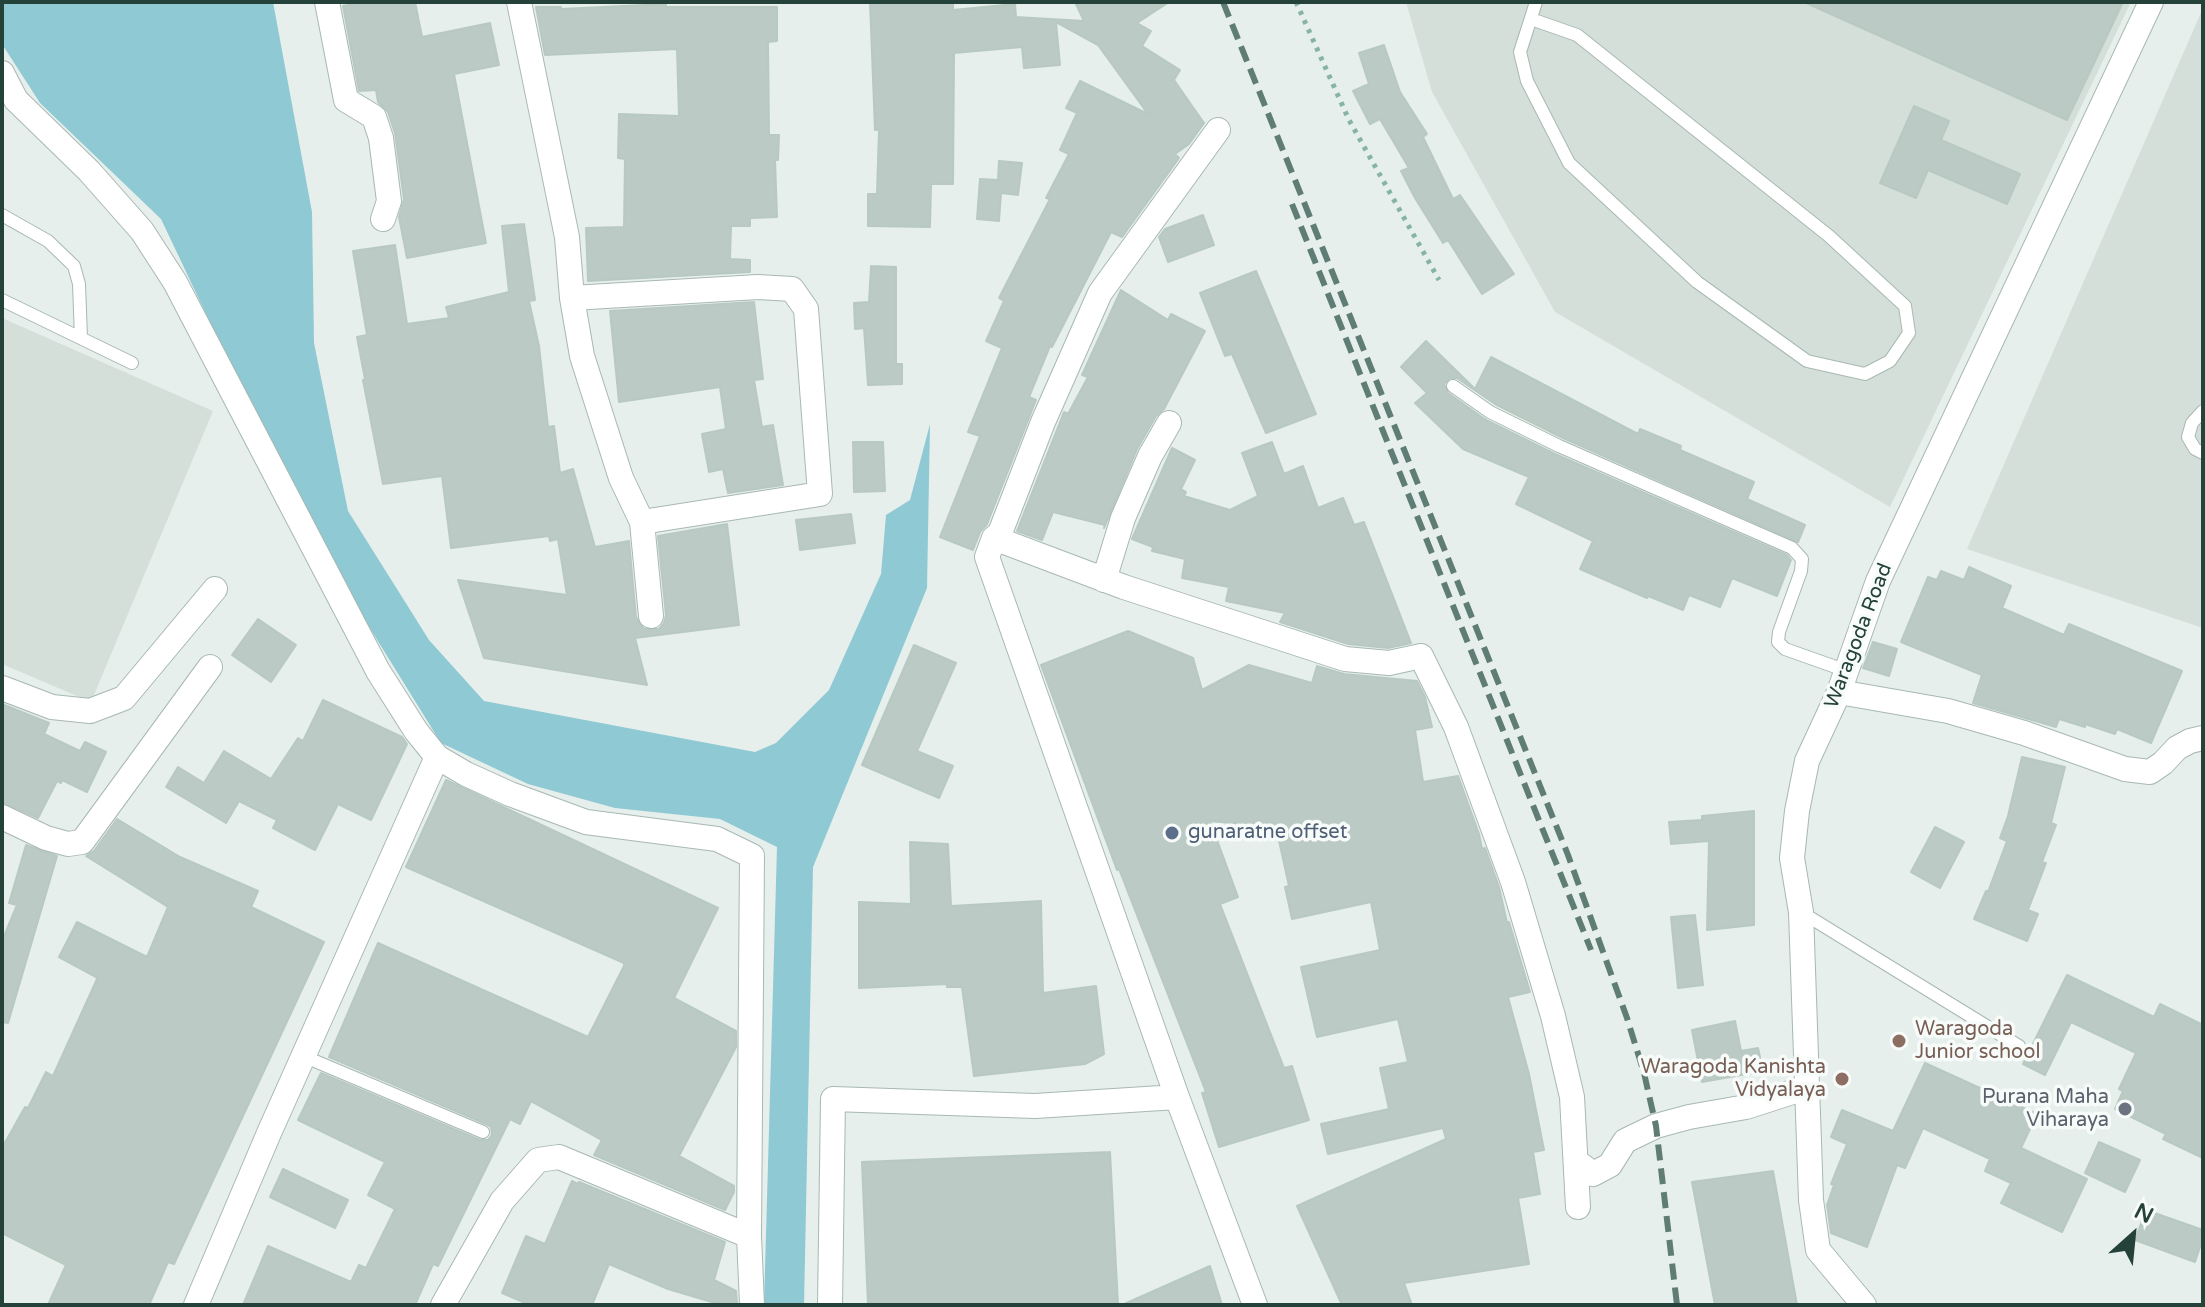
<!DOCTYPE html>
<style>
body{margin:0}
#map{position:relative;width:2205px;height:1307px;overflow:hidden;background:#e6efeb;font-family:"Varela Round",sans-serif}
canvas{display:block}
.frame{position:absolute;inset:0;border:4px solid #24423a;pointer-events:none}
.north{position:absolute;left:2093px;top:1195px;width:80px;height:80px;-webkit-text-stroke:6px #f7fbf9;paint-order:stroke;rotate:27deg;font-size:22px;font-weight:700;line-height:32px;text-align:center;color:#24423a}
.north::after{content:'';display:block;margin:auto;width:28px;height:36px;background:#24423a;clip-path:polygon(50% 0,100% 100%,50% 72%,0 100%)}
</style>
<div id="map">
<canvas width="2205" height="1307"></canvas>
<div class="frame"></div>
<div class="north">N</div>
</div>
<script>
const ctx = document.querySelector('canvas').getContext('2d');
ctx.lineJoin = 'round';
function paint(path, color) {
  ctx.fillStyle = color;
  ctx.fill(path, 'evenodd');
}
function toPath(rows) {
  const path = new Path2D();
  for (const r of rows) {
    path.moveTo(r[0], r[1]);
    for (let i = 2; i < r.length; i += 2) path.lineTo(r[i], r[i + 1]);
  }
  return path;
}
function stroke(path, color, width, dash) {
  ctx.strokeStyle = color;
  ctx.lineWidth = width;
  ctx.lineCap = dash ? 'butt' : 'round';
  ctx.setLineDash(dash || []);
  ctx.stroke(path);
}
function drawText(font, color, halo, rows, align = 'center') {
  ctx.font = font + ' "Varela Round",sans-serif';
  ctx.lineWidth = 7;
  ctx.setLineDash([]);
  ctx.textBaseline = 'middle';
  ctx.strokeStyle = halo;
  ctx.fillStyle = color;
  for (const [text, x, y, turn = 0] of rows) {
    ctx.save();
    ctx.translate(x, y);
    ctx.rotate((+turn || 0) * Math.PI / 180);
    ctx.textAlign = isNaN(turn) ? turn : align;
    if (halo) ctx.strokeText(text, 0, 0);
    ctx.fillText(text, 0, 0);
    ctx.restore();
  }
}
const built = toPath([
 [1406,2,2131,2,1890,507,1555,312,1432,92],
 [2203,8,2203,628,1967,549],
 [2,318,213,411,91,702,2,664]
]);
const water = toPath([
 [2,2,273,2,312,212,314,343,348,511,429,640,484,701,755,752,776,743,829,690,881,574,886,515,910,500,930,424,927,588,813,867,804,1305,764,1305,777,847,720,819,615,808,528,784,441,743,306,525,161,219,40,103,2,44]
]);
const building = toPath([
 [364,2,415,2,422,37,490,23,499,65,454,74,486,243,407,258,399,217,404,199,395,133,388,112,378,102,376,90,359,91,343,6,364,2],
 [870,2,953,2,953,10,1015,4,1016,17,1084,21,1075,2,1169,2,1137,23,1151,31,1142,46,1180,70,1174,80,1204,123,1189,144,1175,154,1179,158,1122,237,1111,232,1052,347,1050,346,1029,397,1036,400,987,524,980,532,973,550,940,537,980,436,968,432,1002,348,986,341,1004,301,999,298,1050,199,1046,198,1069,154,1060,150,1077,113,1066,108,1080,81,1148,114,1098,45,1056,22,1060,65,1024,68,1022,47,954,53,953,184,931,184,930,227,868,226,868,194,877,194,879,130,875,130,870,2],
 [1804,2,2123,2,2067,120,1804,2],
 [666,4,666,7,777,7,777,41,768,42,769,135,779,135,778,160,775,160,777,217,750,218,750,226,731,226,730,259,750,260,750,272,588,281,586,228,624,227,625,159,618,158,619,114,679,116,677,49,545,55,536,7,561,7,561,9,666,4],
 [1384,45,1400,92,1427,134,1423,137,1453,199,1460,195,1514,274,1482,294,1448,240,1443,243,1415,198,1401,171,1409,168,1380,119,1370,124,1353,91,1369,84,1359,53,1384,45],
 [1914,106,1949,121,1941,140,2020,174,2007,204,1928,170,1916,198,1880,183,1914,106],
 [999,161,1022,163,1018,195,1001,193,999,221,977,219,980,179,998,180,999,161],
 [1203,215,1214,245,1168,262,1159,237,1165,229,1203,215],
 [524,224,535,300,529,301,539,346,548,427,554,426,560,473,573,469,595,547,629,541,636,617,644,629,659,629,664,623,666,615,658,536,727,524,739,625,635,638,647,685,484,658,458,580,567,595,558,539,550,541,549,536,451,548,442,476,383,484,363,380,365,379,357,337,367,335,353,251,395,245,407,324,449,318,446,307,509,292,502,226,524,224],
 [871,266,896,267,896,364,902,364,902,384,868,385,864,328,855,329,854,303,869,302,871,266],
 [1256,271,1316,414,1266,433,1232,354,1225,356,1200,293,1256,271],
 [1121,290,1168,320,1171,314,1205,331,1164,409,1156,416,1137,449,1104,528,1105,525,1053,512,1042,540,1017,531,1064,412,1068,414,1088,377,1082,375,1121,290],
 [754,302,763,379,754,380,762,427,773,425,783,485,728,493,723,469,709,472,702,434,726,429,720,387,619,402,610,311,754,302],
 [1426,341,1475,389,1491,357,1638,434,1640,429,1681,446,1680,450,1754,482,1747,499,1805,525,1798,542,1563,438,1495,404,1457,378,1450,378,1444,384,1448,393,1486,420,1555,454,1787,555,1791,560,1777,596,1732,578,1720,607,1689,595,1683,610,1648,596,1647,598,1580,569,1593,541,1516,504,1529,477,1463,449,1415,403,1427,393,1401,367,1426,341],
 [853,442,883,442,885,491,854,492,853,442],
 [1272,442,1284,474,1303,466,1318,508,1343,498,1354,525,1364,522,1411,643,1388,648,1348,644,1280,622,1285,613,1226,601,1229,587,1182,578,1185,559,1152,551,1153,547,1132,539,1172,448,1195,460,1181,489,1186,492,1184,496,1230,510,1258,496,1242,453,1272,442],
 [851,514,855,543,800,550,796,520,851,514],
 [1969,567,2011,586,2002,608,2064,635,2069,624,2182,671,2151,743,2117,729,2115,734,2085,724,2085,727,2059,719,2056,727,1973,703,1982,675,1901,642,1928,577,1937,580,1941,571,1964,580,1969,567],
 [258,619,296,645,271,682,232,655,258,619],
 [1128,631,1193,658,1202,690,1249,665,1312,683,1317,666,1344,674,1417,681,1425,697,1432,727,1415,730,1423,782,1458,776,1479,834,1482,849,1485,848,1499,887,1507,923,1509,922,1530,992,1508,997,1529,1074,1544,1150,1533,1152,1540,1194,1518,1198,1529,1264,1404,1283,1412,1305,1342,1305,1297,1206,1446,1139,1443,1128,1328,1154,1321,1124,1389,1109,1380,1068,1408,1062,1398,1019,1317,1037,1301,967,1380,950,1371,902,1292,919,1285,887,1289,886,1276,827,1210,821,1238,897,1220,904,1284,1068,1292,1066,1309,1120,1219,1147,1202,1093,1206,1092,1119,869,1117,870,1041,665,1128,631],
 [1873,642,1897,649,1889,676,1863,668,1873,642],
 [914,645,956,663,917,751,953,766,939,798,862,765,914,645],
 [323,700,402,737,407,744,371,820,338,804,315,850,273,828,277,820,239,801,226,823,166,787,178,767,204,783,224,751,271,779,298,738,303,741,323,700],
 [2,704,49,723,44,734,80,751,85,742,106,752,87,792,62,780,61,783,57,781,38,818,2,802,2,704],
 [2022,757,2065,767,2051,823,2056,825,2042,862,2046,863,2028,910,2038,914,2027,941,1974,919,1986,891,1988,892,2007,841,2000,838,2008,816,2022,757],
 [446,780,718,908,674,998,736,1031,736,1047,679,1156,734,1186,734,1192,725,1210,594,1155,602,1140,531,1101,520,1124,510,1119,438,1266,433,1264,415,1305,243,1305,268,1246,351,1282,359,1265,366,1268,395,1209,368,1195,385,1162,298,1120,321,1073,480,1140,488,1140,492,1135,491,1127,486,1124,329,1057,378,943,588,1037,624,966,624,963,406,867,446,780],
 [1754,811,1754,925,1707,930,1709,841,1671,844,1669,822,1702,820,1702,816,1754,811],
 [117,819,180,857,258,891,251,907,324,942,174,1264,168,1262,149,1305,48,1305,66,1265,2,1233,2,1148,25,1107,28,1108,46,1072,53,1076,97,979,96,977,59,957,77,922,147,957,168,907,86,856,94,851,117,819],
 [1935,827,1964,842,1940,888,1911,872,1935,827],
 [910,842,948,844,951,906,1041,901,1043,993,1096,986,1104,1054,1085,1064,974,1076,962,987,947,987,947,984,859,988,859,902,911,904,910,842],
 [26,845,57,856,8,1023,2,1022,2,941,17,905,9,903,26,845],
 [1695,915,1703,985,1678,988,1671,917,1695,915],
 [2067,975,2154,1017,2160,1004,2203,1025,2203,1158,2163,1139,2166,1134,2115,1109,2123,1091,2119,1089,2136,1053,2071,1022,2045,1075,2023,1064,2067,975],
 [1735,1021,1741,1051,1758,1048,1763,1071,1702,1082,1692,1030,1735,1021],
 [1925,1063,2037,1114,2021,1148,2087,1179,2062,1232,2001,1203,2011,1183,1985,1171,1990,1159,1923,1128,1905,1168,1897,1165,1867,1247,1831,1233,1827,1205,1834,1185,1831,1184,1847,1144,1831,1137,1842,1110,1893,1131,1925,1063],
 [2099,1142,2140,1160,2125,1192,2085,1173,2099,1142],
 [1110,1152,1118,1305,868,1305,862,1162,1110,1152],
 [283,1169,348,1200,335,1228,270,1197,283,1169],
 [1773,1171,1797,1305,1715,1305,1692,1182,1773,1171],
 [572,1181,578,1184,579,1182,725,1242,714,1280,736,1291,737,1305,722,1305,668,1289,609,1264,592,1305,530,1305,502,1293,526,1236,545,1244,572,1181],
 [2146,1210,2203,1230,2203,1238,2195,1262,2135,1240,2146,1210],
 [1210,1266,1222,1305,1122,1305,1210,1266]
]);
const path = toPath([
 [1296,2,1349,120,1439,280]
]);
const service = toPath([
 [1531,19,1577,35,1829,236,1905,306,1909,333,1890,361,1865,374,1807,361,1697,282,1569,163,1527,81,1520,52,1536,2],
 [2,215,48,241,74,266,79,284,81,338],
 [2,300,132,363],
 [1453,386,1490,412,1559,446,1792,548,1802,559,1801,571,1779,632,1778,642,1785,649,1847,671],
 [2203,411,2192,423,2188,437,2195,449,2203,453],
 [1801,912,2019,1046],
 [303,1056,483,1132]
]);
const minor = toPath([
 [327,2,346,100,374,117,381,138,389,201,383,219],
 [519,2,567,237,572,298,582,356,621,478,642,522,651,616],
 [1218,130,1100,293,1043,422,1000,533,994,538,987,557,1177,1097,1255,1305],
 [572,298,758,287,792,289,806,309,820,494,642,522],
 [994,538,1124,587,1345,659,1389,663,1421,656,1456,727,1513,882,1553,1016,1572,1097,1578,1207],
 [1104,580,1123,518,1150,456,1169,423],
 [2,688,52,707,90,711,124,698,215,589],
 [1839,692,1948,711,2024,733,2125,769,2150,772,2163,763,2177,748,2190,741,2203,738],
 [437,757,466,774,510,794,586,822,717,839,752,856,749,1236,752,1305],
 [2,817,46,838,68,844,82,842,210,667],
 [1576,1161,1593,1174,1610,1165,1625,1141,1656,1126,1689,1117,1746,1107,1808,1087],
 [443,1305,502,1201,538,1160,559,1157,749,1236],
 [830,1305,833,1099,1035,1106,1177,1097],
 [1864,1305,1818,1250,1811,1200,1801,912,1792,858,1797,811,1807,761,1839,692,1878,581,2151,2]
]);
const tertiary = toPath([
 [2,73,16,100,89,171,142,231,175,282,378,671,416,731,437,757,269,1133,196,1305]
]);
const rail = toPath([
 [1223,2,1568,855,1627,1018,1644,1073,1656,1126,1677,1305],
 [1292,204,1591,950]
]);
const markers = [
 [1172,833,8,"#5c6f8a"],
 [1899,1041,8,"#8d6e63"],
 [1842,1079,8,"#8d6e63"],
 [2125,1109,8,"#6b7280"]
];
const streetNames = [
 ["Waragoda Road",1859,636,-69]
];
const serviceNames = [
 ["gunaratne offset",1188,833]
];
const educationNames = [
 ["Waragoda",1915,1030],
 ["Junior school",1915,1053],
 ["Waragoda Kanishta",1826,1068,"right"],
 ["Vidyalaya",1826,1091,"right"]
];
const worshipNames = [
 ["Purana Maha",2109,1098],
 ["Viharaya",2109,1121]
];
paint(built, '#d4dfda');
paint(water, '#8ec9d4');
paint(building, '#bbcac4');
stroke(building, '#b8c9c2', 2);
stroke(service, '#a8b8b2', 14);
stroke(minor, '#a8b8b2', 26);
stroke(tertiary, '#a8b8b2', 26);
stroke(path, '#86b3a5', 5, [4, 6]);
stroke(service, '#fff', 12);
stroke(minor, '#fff', 24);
stroke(tertiary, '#fff', 24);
stroke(rail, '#5f7d75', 6, [16, 8]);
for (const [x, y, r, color] of markers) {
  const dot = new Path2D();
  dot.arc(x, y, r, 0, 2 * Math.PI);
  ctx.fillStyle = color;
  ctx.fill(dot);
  stroke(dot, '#f7fbf9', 3);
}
drawText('20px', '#24423a', '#f7fbf9', streetNames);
drawText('20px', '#4e5e75', '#f7fbf9', serviceNames, 'left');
drawText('20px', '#785e54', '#f7fbf9', educationNames, 'left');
drawText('20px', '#5b616d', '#f7fbf9', worshipNames, 'right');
</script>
